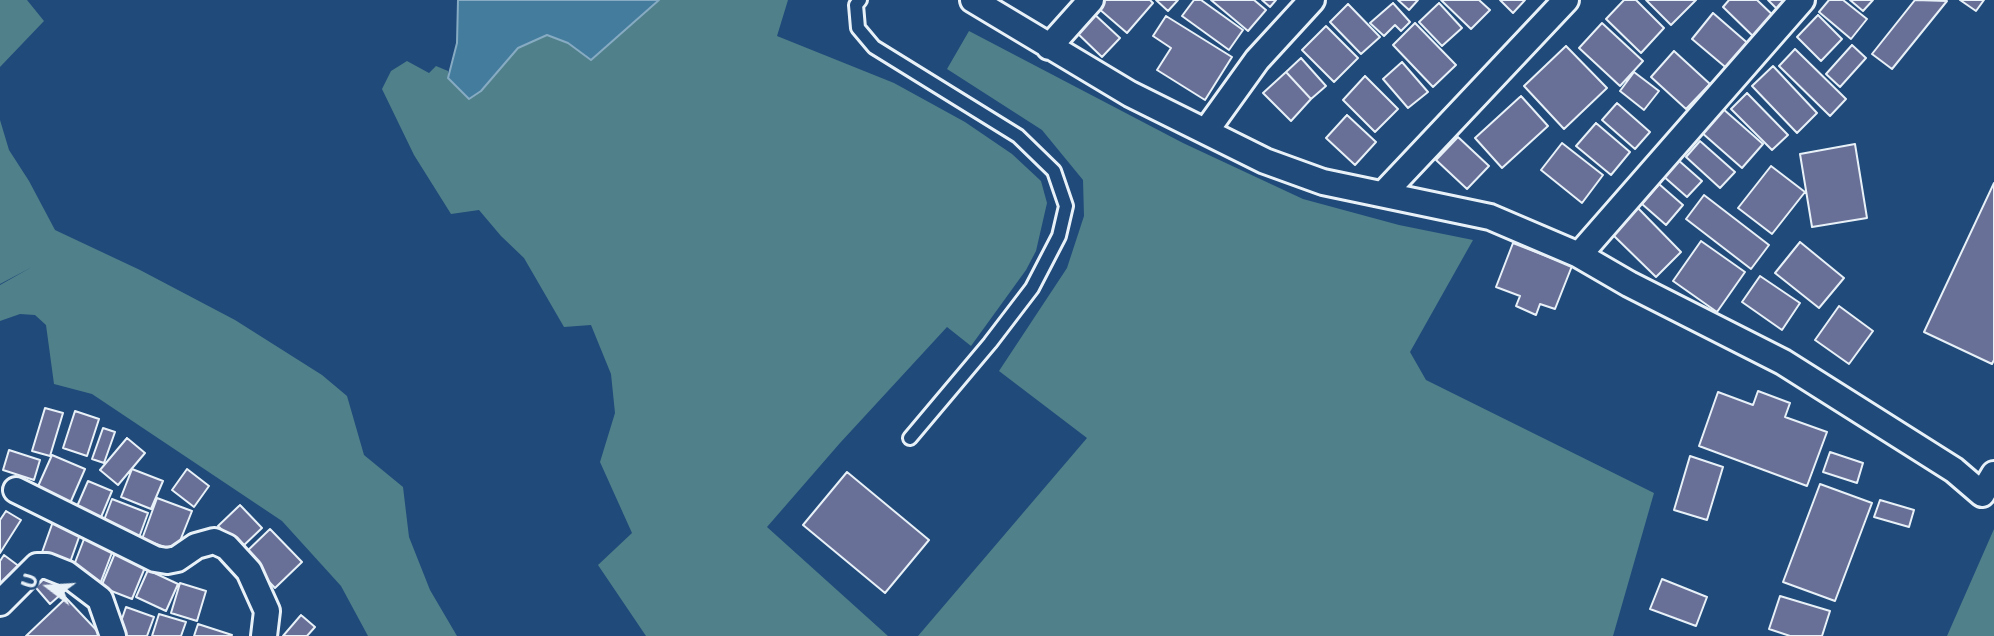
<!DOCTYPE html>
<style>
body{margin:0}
#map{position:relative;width:1994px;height:636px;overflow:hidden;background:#1f4a7a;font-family:"Playpen Sans",sans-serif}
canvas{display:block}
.north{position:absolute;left:14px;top:552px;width:70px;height:70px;-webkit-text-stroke:5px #1f4a7a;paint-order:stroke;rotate:287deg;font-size:19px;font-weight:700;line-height:28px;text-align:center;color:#e8f1f8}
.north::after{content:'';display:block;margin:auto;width:24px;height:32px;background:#e8f1f8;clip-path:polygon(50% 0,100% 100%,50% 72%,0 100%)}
</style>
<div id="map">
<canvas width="1994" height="636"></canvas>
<div class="north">U</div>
</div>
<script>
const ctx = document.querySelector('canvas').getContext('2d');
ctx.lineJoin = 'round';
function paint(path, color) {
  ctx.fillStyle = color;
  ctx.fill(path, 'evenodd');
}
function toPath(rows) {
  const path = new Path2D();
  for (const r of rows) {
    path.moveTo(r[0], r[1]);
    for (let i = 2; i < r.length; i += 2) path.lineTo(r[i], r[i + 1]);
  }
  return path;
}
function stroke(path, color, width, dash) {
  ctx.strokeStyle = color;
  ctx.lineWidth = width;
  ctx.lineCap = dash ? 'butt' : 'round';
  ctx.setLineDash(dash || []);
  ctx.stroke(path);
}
const green = toPath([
 [0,0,27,0,44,21,0,67],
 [659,0,788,0,777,36,894,83,965,122,1012,154,1041,181,1047,203,1036,251,1026,270,971,346,947,327,840,443,767,527,888,636,646,636,598,565,632,533,600,462,615,413,611,374,591,325,564,327,524,258,501,236,479,210,451,214,414,155,382,89,391,71,407,61,429,73,436,66,448,71,448,79,481,91,518,48,547,35,568,43,591,60],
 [969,31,1183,143,1303,199,1399,225,1473,240,1410,352,1426,380,1654,493,1613,636,918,636,1087,438,999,371,1067,268,1084,216,1083,180,1042,130,947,69],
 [0,120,9,150,29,181,55,230,140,270,235,320,322,375,347,396,364,455,403,487,409,537,430,590,457,636,368,636,341,586,282,521,92,394,54,384,46,325,35,315,20,314,0,321,0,285,32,267,0,284],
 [1994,529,1994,636,1947,636]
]);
const water = toPath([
 [458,0,659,0,591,60,568,43,547,35,518,48,481,91,469,99,448,78,457,43,458,0]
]);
const building = toPath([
 [1105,0,1150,0,1153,3,1127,33,1098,8,1105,0],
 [1156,0,1178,0,1168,11,1156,0],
 [1194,0,1201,0,1243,30,1229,50,1182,16,1194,0],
 [1211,0,1254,0,1266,10,1248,31,1211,0],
 [1262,0,1276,0,1270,7,1262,0],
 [1398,0,1418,0,1409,10,1398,0],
 [1441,0,1479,0,1490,10,1471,29,1441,0],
 [1500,0,1525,0,1513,13,1500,0],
 [1624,0,1636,0,1664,28,1641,53,1606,19,1624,0],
 [1646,0,1696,0,1671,25,1646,0],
 [1729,0,1757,0,1778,20,1758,41,1723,7,1729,0],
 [1768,0,1789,0,1779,11,1768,0],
 [1829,0,1843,0,1867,19,1851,39,1819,12,1829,0],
 [1850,0,1873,0,1863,11,1850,0],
 [1915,0,1947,1,1892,69,1872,54,1915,0],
 [1960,0,1984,0,1976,11,1960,0],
 [1393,3,1410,22,1401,31,1395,25,1384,36,1370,23,1393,3],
 [1439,3,1462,28,1442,46,1419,22,1439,3],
 [1348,4,1380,37,1361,54,1330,22,1348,4],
 [1092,12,1120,38,1102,57,1075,31,1092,12],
 [1713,13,1751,46,1730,71,1692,39,1713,13],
 [1818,15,1842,39,1821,61,1797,37,1818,15],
 [1166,16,1232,57,1205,100,1157,70,1171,48,1153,36,1166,16],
 [1415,23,1456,65,1433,87,1393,45,1415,23],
 [1602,23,1643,61,1620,86,1579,48,1602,23],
 [1326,26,1358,58,1334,82,1302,50,1326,26],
 [1852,45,1866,58,1840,87,1826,74,1852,45],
 [1566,46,1607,88,1564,129,1524,86,1566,46],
 [1795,49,1846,99,1830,116,1779,66,1795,49],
 [1674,51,1710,84,1686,109,1651,77,1674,51],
 [1301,58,1326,86,1311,99,1286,72,1301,58],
 [1402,62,1428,92,1408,108,1383,79,1402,62],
 [1773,66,1817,113,1797,133,1752,86,1773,66],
 [1286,72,1311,99,1291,121,1263,93,1286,72],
 [1634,72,1659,91,1644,110,1620,91,1634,72],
 [1365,76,1398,109,1375,132,1343,100,1365,76],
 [1747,93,1788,135,1772,150,1731,109,1747,93],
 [1521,96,1548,126,1502,168,1475,138,1521,96],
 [1617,103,1650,132,1635,149,1602,120,1617,103],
 [1722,108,1763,144,1742,168,1701,132,1722,108],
 [1347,115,1376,142,1355,165,1326,138,1347,115],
 [1596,123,1630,152,1611,175,1576,146,1596,123],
 [1458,137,1489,166,1467,189,1436,160,1458,137],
 [1700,141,1735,172,1720,188,1686,157,1700,141],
 [1562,143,1603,175,1582,203,1541,170,1562,143],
 [1855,144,1867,218,1812,227,1800,154,1855,144],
 [1677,159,1702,181,1687,197,1662,175,1677,159],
 [1771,166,1805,192,1772,234,1738,208,1771,166],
 [1994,183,1994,360,1992,364,1924,332,1994,183],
 [1659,184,1683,205,1666,225,1642,204,1659,184],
 [1704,195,1769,245,1751,269,1686,219,1704,195],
 [1637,207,1681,252,1656,277,1611,233,1637,207],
 [1701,241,1745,272,1717,312,1673,281,1701,241],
 [1800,242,1844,278,1819,308,1775,273,1800,242],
 [1513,243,1572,266,1555,309,1540,304,1536,315,1516,306,1520,296,1496,287,1513,243],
 [1760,276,1800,303,1782,330,1742,302,1760,276],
 [1839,306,1873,331,1849,364,1815,340,1839,306],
 [1758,391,1790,403,1785,417,1827,432,1807,486,1699,446,1718,392,1753,405,1758,391],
 [45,408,63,413,50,456,32,451,45,408],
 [75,411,99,419,87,456,63,448,75,411],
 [103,428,115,432,104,463,92,459,103,428],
 [127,438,145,453,118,485,100,470,127,438],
 [9,450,40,460,34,480,3,470,9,450],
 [1830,452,1863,463,1857,483,1823,472,1830,452],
 [52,455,85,469,68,508,35,493,52,455],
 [1690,456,1723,467,1707,520,1674,510,1690,456],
 [132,469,163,481,151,509,121,497,132,469],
 [187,469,209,486,194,507,172,490,187,469],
 [847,472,929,540,885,593,803,525,847,472],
 [88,481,112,491,99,522,75,511,88,481],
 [1820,484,1872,503,1835,601,1783,582,1820,484],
 [157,498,192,511,176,551,142,539,157,498],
 [112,499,148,513,137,543,101,528,112,499],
 [1880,500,1914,510,1909,527,1874,517,1880,500],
 [240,505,262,528,241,548,218,526,240,505],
 [6,511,21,520,0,553,0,520,6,511],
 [55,516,83,526,68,568,40,558,55,516],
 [270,529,302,562,275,588,243,555,270,529],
 [84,539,113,550,100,584,71,573,84,539],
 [115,553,146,565,132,599,101,587,115,553],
 [4,555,20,567,0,594,0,561,4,555],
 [49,568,67,589,50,604,31,582,49,568],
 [148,570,178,584,166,611,136,597,148,570],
 [1662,579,1707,597,1696,626,1650,609,1662,579],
 [180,583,206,591,197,621,171,613,180,583],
 [1780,596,1830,611,1822,636,1790,636,1769,629,1780,596],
 [66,598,102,636,26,636,66,598],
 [126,607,154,617,147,636,116,636,126,607],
 [159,614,186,622,181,636,152,636,159,614],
 [301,615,315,627,307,636,283,636,301,615],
 [198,624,232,635,231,636,194,636,198,624]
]);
const service = toPath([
 [860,0,856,5,858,28,874,47,1018,136,1054,171,1066,206,1059,236,1032,288,990,343,910,438]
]);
const minor = toPath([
 [973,0,1130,94,1265,161,1323,182,1490,217,1579,255,1629,284,1783,362,1954,470,1982,494,1994,474],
 [1049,47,1091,0],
 [1206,131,1257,60,1312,0],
 [1384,193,1566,0],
 [1579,255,1802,0],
 [16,490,155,559,167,561,177,559,196,546,214,541,227,547,249,571,267,611,264,636],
 [0,603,37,566,47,566,67,574,100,599,113,636]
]);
paint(green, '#50808a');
paint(water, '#447c9e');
stroke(water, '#86abc2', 2);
paint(building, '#687097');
stroke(building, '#e8f1f8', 2);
stroke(service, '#e8f1f8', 18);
stroke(minor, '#e8f1f8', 30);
stroke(service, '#1f4a7a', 12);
stroke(minor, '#1f4a7a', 24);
</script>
